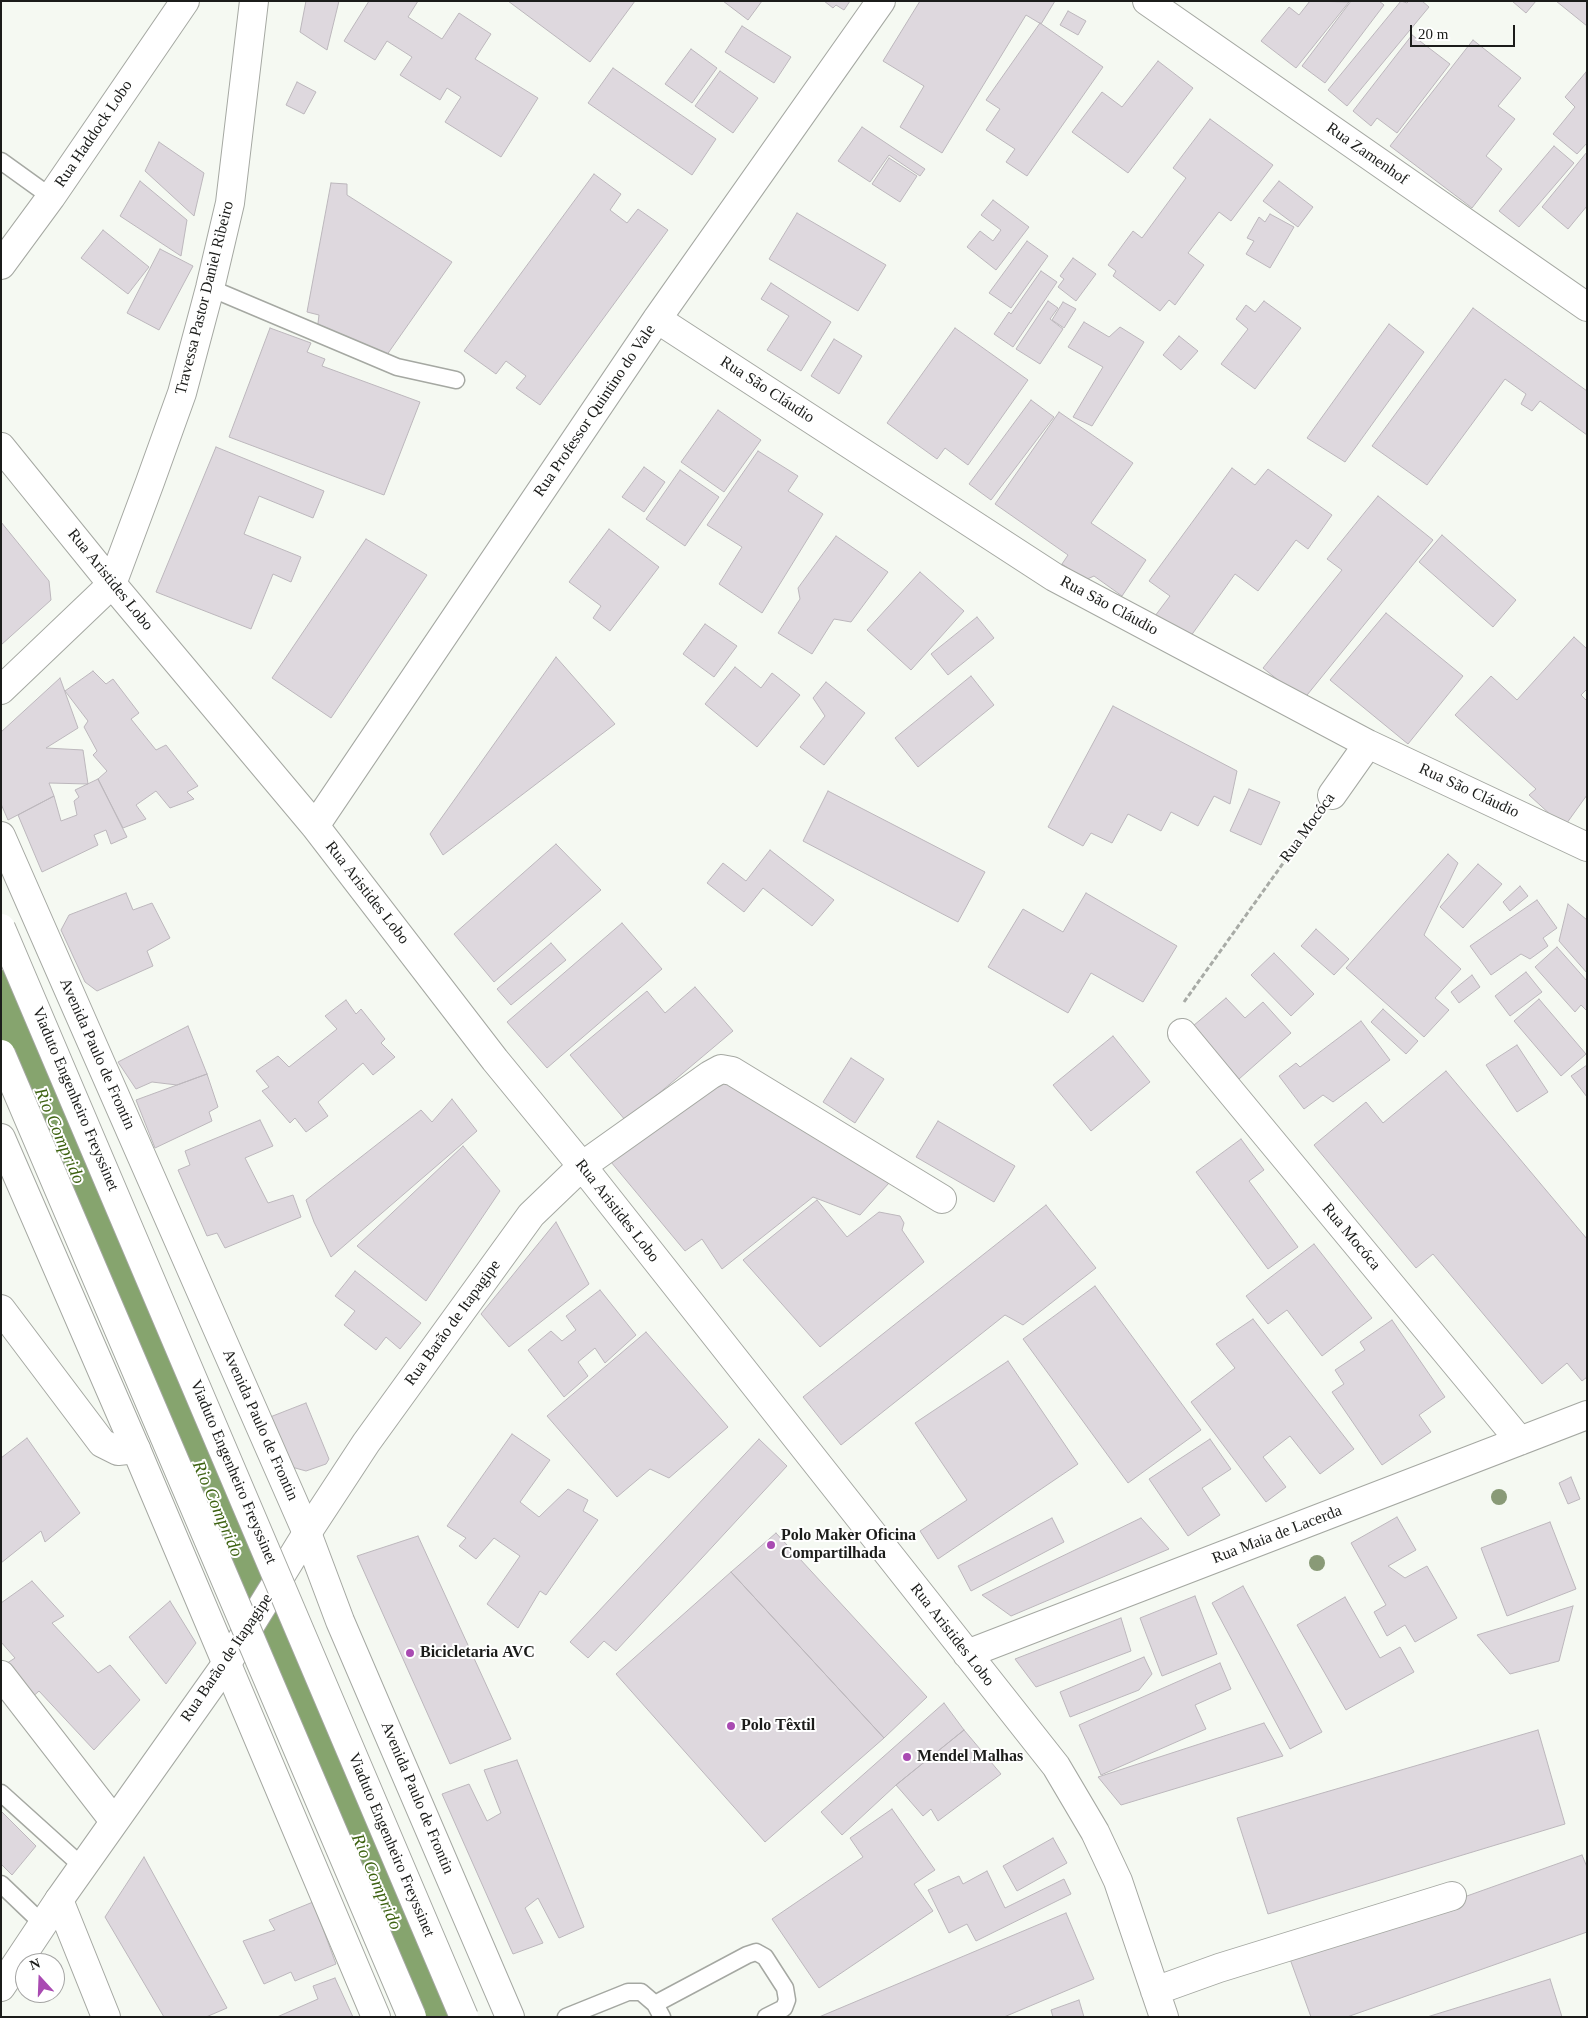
<!DOCTYPE html>
<meta charset="utf-8">
<style>
body{margin:0}
#map{position:relative;width:1588px;height:2018px;overflow:hidden;background:#f5f9f2;font-family:Georgia,serif}
canvas{display:block}
.frame{position:absolute;inset:0;border:2px solid #1b1c1a;pointer-events:none}
.north{position:absolute;left:15px;top:1953px;width:50px;height:50px;box-sizing:border-box;background:#fff;border:1px solid #a4a4a3;border-radius:50%;rotate:340deg;font-size:14px;font-weight:700;line-height:20px;text-align:center;color:#1b1c1a}
.north::after{content:'';display:block;margin:auto;width:18px;height:22px;background:#a94ab2;clip-path:polygon(50% 0,100% 100%,50% 72%,0 100%)}
.scale{position:absolute;left:1410px;top:25px;width:105px;height:22px;box-sizing:border-box;border:2px solid #1b1c1a;border-top:0;padding-left:6px;font-size:15px;line-height:18px;white-space:nowrap;color:#1b1c1a;-webkit-text-stroke:4px #fff;paint-order:stroke}
</style>
<div id="map">
<canvas width="1588" height="2018"></canvas>
<div class="frame"></div>
<div class="north">N</div>
<div class="scale">20 m</div>
</div>
<script>
const ctx = document.querySelector('canvas').getContext('2d');
ctx.lineJoin = 'round';
function toPath(rows) {
  const path = new Path2D();
  for (const r of rows) {
    path.moveTo(r[0], r[1]);
    for (let i = 2; i < r.length; i += 2) path.lineTo(r[i], r[i + 1]);
  }
  return path;
}
function stroke(path, color, width, dash) {
  ctx.strokeStyle = color;
  ctx.lineWidth = width;
  ctx.lineCap = dash ? 'butt' : 'round';
  ctx.setLineDash(dash || []);
  ctx.stroke(path);
}
function paint(path, color) {
  ctx.fillStyle = color;
  ctx.fill(path, 'evenodd');
}
function drawText(font, color, halo, rows, align = 'center') {
  ctx.font = font + ' Georgia,serif';
  ctx.lineWidth = 4;
  ctx.setLineDash([]);
  ctx.textBaseline = 'middle';
  ctx.strokeStyle = halo;
  ctx.fillStyle = color;
  for (const [text, x, y, turn = 0] of rows) {
    ctx.save();
    ctx.translate(x, y);
    ctx.rotate((+turn || 0) * Math.PI / 180);
    ctx.textAlign = isNaN(turn) ? turn : align;
    if (halo) ctx.strokeText(text, 0, 0);
    ctx.fillText(text, 0, 0);
    ctx.restore();
  }
}
const river = toPath([
 [1,1001,434,2017]
]);
const building = toPath([
 [306,1,339,1,327,50,300,32,306,1],
 [369,1,418,1,408,17,442,39,459,13,491,34,475,59,538,98,501,157,445,122,461,97,447,88,440,100,400,75,412,57,387,41,375,60,344,41,369,1],
 [508,1,635,1,590,62,508,1],
 [723,1,762,1,748,20,723,1],
 [824,1,850,1,844,10,836,5,833,8,824,1],
 [920,1,1055,1,1041,24,1026,15,942,153,900,127,924,86,883,61,920,1],
 [1310,1,1349,2,1296,68,1261,41,1289,7,1299,15,1310,1],
 [1351,1,1379,1,1384,5,1325,83,1302,66,1351,1],
 [1401,1,1407,3,1409,1,1422,1,1429,7,1347,106,1328,90,1401,1],
 [1512,1,1536,1,1526,13,1512,1],
 [1556,1,1587,1,1587,26,1556,1],
 [1068,11,1086,21,1078,35,1060,25,1068,11],
 [1040,23,1103,67,1027,176,1006,162,1015,149,986,130,1000,109,986,100,1040,23],
 [742,26,791,57,774,83,725,52,742,26],
 [1412,35,1450,64,1397,133,1377,118,1371,126,1353,111,1412,35],
 [1473,40,1521,78,1498,106,1515,119,1486,156,1502,169,1472,208,1390,146,1473,40],
 [691,49,717,68,692,103,665,84,691,49],
 [1158,61,1193,88,1128,173,1072,132,1102,92,1122,107,1158,61],
 [613,68,716,139,692,175,588,103,613,68],
 [720,71,758,98,733,133,695,106,720,71],
 [1586,72,1587,143,1577,154,1553,134,1575,107,1565,97,1586,72],
 [297,82,316,92,304,114,286,105,297,82],
 [1210,119,1273,165,1231,221,1219,212,1188,253,1204,265,1175,305,1169,300,1160,311,1113,276,1116,271,1108,265,1133,231,1142,238,1186,178,1173,168,1210,119],
 [862,127,925,169,920,176,889,155,870,182,838,161,862,127],
 [159,142,204,173,194,216,145,171,159,142],
 [1554,146,1574,163,1519,227,1499,211,1554,146],
 [1587,152,1587,206,1568,229,1542,207,1587,152],
 [889,158,917,176,900,202,872,184,889,158],
 [594,174,621,194,610,210,627,223,638,209,668,230,540,405,516,388,526,376,506,361,496,374,464,351,594,174],
 [140,181,187,220,181,256,120,216,140,181],
 [1279,181,1313,207,1298,227,1263,201,1279,181],
 [331,183,347,184,347,195,452,262,384,359,317,331,319,315,307,312,331,183],
 [993,200,1029,227,996,270,967,247,980,231,993,241,1001,230,981,215,993,200],
 [797,213,886,265,858,311,769,259,797,213],
 [1270,214,1294,227,1270,268,1246,254,1254,241,1247,238,1259,217,1265,222,1270,214],
 [103,230,149,267,128,294,81,258,103,230],
 [1027,241,1048,256,1011,308,989,293,1027,241],
 [160,249,193,266,159,330,127,313,160,249],
 [1073,258,1096,274,1076,301,1058,287,1064,279,1060,276,1073,258],
 [1041,271,1057,282,1013,347,994,334,1009,312,1011,314,1041,271],
 [771,283,831,322,801,371,767,350,789,316,761,299,771,283],
 [1048,301,1058,308,1050,319,1063,329,1040,364,1016,349,1048,301],
 [1264,301,1301,328,1255,389,1221,364,1248,329,1236,319,1246,305,1255,312,1264,301],
 [1063,302,1076,309,1064,328,1052,320,1063,302],
 [1473,308,1587,391,1587,435,1540,401,1532,411,1521,404,1526,394,1505,379,1427,485,1372,446,1473,308],
 [1084,322,1109,337,1120,327,1144,342,1092,426,1073,417,1103,367,1068,347,1084,322],
 [1389,324,1424,352,1345,462,1307,438,1389,324],
 [270,328,311,343,307,352,325,359,322,366,420,402,384,495,229,437,270,328],
 [955,328,1028,380,968,465,945,448,937,459,887,423,955,328],
 [1179,336,1198,351,1181,370,1163,355,1179,336],
 [834,339,862,356,839,394,811,376,834,339],
 [1031,400,1054,417,991,500,969,484,1031,400],
 [718,410,761,440,724,492,681,462,718,410],
 [1059,412,1133,463,1091,523,1146,560,1122,596,1094,576,1085,580,1062,564,1068,555,995,504,1059,412],
 [216,447,324,491,313,518,259,496,244,534,301,557,291,582,273,574,251,629,156,592,216,447],
 [758,451,798,476,788,491,823,514,762,613,719,584,742,547,707,525,758,451],
 [644,467,665,482,644,512,622,497,644,467],
 [1232,468,1255,485,1268,469,1332,515,1308,549,1296,540,1258,591,1235,574,1188,640,1155,616,1170,596,1149,581,1232,468],
 [680,470,719,497,685,546,646,519,680,470],
 [1378,496,1433,540,1303,700,1263,668,1342,570,1327,559,1378,496],
 [1,522,49,581,51,600,1,645,1,522],
 [609,529,659,567,610,631,593,618,601,606,569,582,609,529],
 [1442,535,1516,600,1493,627,1419,562,1442,535],
 [836,536,888,572,851,622,834,619,812,654,778,633,800,599,798,588,836,536],
 [366,539,427,575,331,718,272,678,366,539],
 [920,572,964,611,911,670,867,630,920,572],
 [1386,613,1463,676,1408,744,1330,680,1386,613],
 [977,617,994,638,948,675,931,654,977,617],
 [705,624,737,646,714,677,683,654,705,624],
 [1574,637,1587,649,1587,689,1581,695,1587,701,1587,795,1564,827,1529,795,1536,789,1455,715,1491,676,1517,700,1574,637],
 [556,657,615,724,443,855,430,834,556,657],
 [735,667,761,688,772,673,800,695,757,747,705,704,735,667],
 [93,671,106,684,113,679,139,713,131,719,156,750,166,745,198,786,187,792,194,799,170,808,156,791,136,805,146,819,123,828,98,779,107,771,93,755,97,751,84,727,88,721,65,691,93,671],
 [971,676,994,705,918,767,895,738,971,676],
 [60,678,78,728,46,748,83,750,88,784,49,783,54,796,8,820,1,804,1,732,60,678],
 [826,682,865,713,824,765,800,747,825,716,813,698,826,682],
 [1113,706,1237,771,1230,804,1214,796,1198,826,1171,812,1161,831,1128,814,1112,843,1091,833,1083,846,1048,827,1113,706],
 [98,779,127,837,111,844,106,830,94,835,98,845,42,872,18,815,54,796,61,821,77,815,74,801,79,797,75,790,98,779],
 [1249,789,1280,802,1261,845,1230,831,1249,789],
 [828,791,985,872,958,922,803,841,828,791],
 [556,844,601,890,494,982,454,934,556,844],
 [770,850,834,900,812,926,763,888,744,912,707,883,723,863,746,881,770,850],
 [1448,854,1458,863,1424,935,1461,969,1435,998,1449,1010,1424,1037,1346,968,1448,854],
 [1478,864,1502,884,1463,928,1440,907,1478,864],
 [1520,886,1528,896,1510,911,1503,902,1520,886],
 [126,893,133,910,152,903,170,938,147,951,153,966,97,991,85,982,61,930,69,915,126,893],
 [1086,893,1177,946,1143,1002,1091,973,1068,1013,988,967,1023,909,1063,932,1086,893],
 [1537,900,1557,928,1543,938,1548,946,1530,959,1521,954,1491,975,1470,946,1537,900],
 [1568,904,1587,920,1587,973,1559,941,1568,904],
 [622,923,662,969,547,1068,507,1022,622,923],
 [1316,929,1349,959,1334,975,1301,946,1316,929],
 [551,943,566,960,511,1005,497,989,551,943],
 [1557,947,1587,981,1587,1011,1581,1005,1575,1012,1535,967,1557,947],
 [1274,953,1314,994,1291,1016,1251,975,1274,953],
 [1526,972,1542,992,1510,1016,1495,996,1526,972],
 [1472,975,1480,987,1459,1003,1451,992,1472,975],
 [695,987,733,1031,626,1121,570,1055,647,991,665,1013,695,987],
 [1226,998,1245,1018,1263,1002,1291,1033,1239,1079,1193,1026,1226,998],
 [1539,999,1586,1054,1561,1076,1514,1021,1539,999],
 [346,1000,356,1014,361,1009,385,1039,381,1043,395,1057,373,1075,363,1063,318,1102,328,1116,306,1132,295,1118,290,1123,262,1091,269,1087,256,1071,278,1056,289,1067,337,1029,325,1016,346,1000],
 [1383,1009,1418,1041,1406,1054,1371,1022,1383,1009],
 [1361,1021,1390,1060,1333,1102,1323,1095,1304,1109,1279,1076,1296,1063,1300,1067,1361,1021],
 [188,1026,207,1074,177,1085,152,1082,136,1089,118,1062,188,1026],
 [1113,1036,1150,1082,1091,1131,1053,1085,1113,1036],
 [1517,1045,1548,1092,1517,1112,1486,1065,1517,1045],
 [851,1058,884,1079,855,1123,823,1102,851,1058],
 [1587,1065,1587,1097,1571,1076,1587,1065],
 [1446,1071,1587,1239,1587,1377,1582,1381,1567,1363,1542,1384,1433,1254,1416,1268,1314,1145,1366,1102,1383,1123,1446,1071],
 [207,1074,218,1107,209,1112,212,1121,155,1148,136,1100,207,1074],
 [730,1074,889,1183,860,1215,813,1197,722,1269,702,1239,685,1251,611,1162,730,1074],
 [452,1099,477,1131,331,1257,314,1222,306,1200,421,1110,432,1122,452,1099],
 [260,1120,273,1146,245,1158,268,1203,293,1195,301,1217,225,1248,217,1233,207,1236,178,1170,190,1165,185,1151,260,1120],
 [938,1121,1015,1166,994,1202,916,1157,938,1121],
 [1241,1139,1264,1170,1249,1181,1298,1247,1268,1269,1196,1172,1241,1139],
 [463,1146,500,1191,426,1301,357,1246,463,1146],
 [817,1200,847,1237,879,1212,900,1216,904,1223,902,1230,924,1262,820,1347,743,1260,817,1200],
 [1046,1205,1096,1268,1023,1325,1005,1315,841,1445,803,1397,1046,1205],
 [556,1222,589,1284,509,1347,481,1314,556,1222],
 [1314,1244,1372,1318,1322,1356,1287,1310,1268,1324,1246,1296,1314,1244],
 [355,1271,421,1323,400,1349,386,1337,376,1350,344,1325,355,1311,335,1296,355,1271],
 [1095,1286,1201,1430,1128,1483,1023,1339,1095,1286],
 [600,1290,636,1335,605,1363,595,1348,578,1362,588,1376,564,1397,528,1350,551,1331,562,1341,576,1330,566,1316,600,1290],
 [1253,1319,1354,1449,1320,1474,1290,1436,1263,1457,1286,1487,1266,1502,1191,1402,1235,1368,1216,1344,1253,1319],
 [1392,1320,1445,1397,1419,1415,1431,1432,1382,1465,1332,1392,1344,1384,1335,1370,1365,1350,1360,1342,1392,1320],
 [646,1332,728,1427,669,1478,650,1469,617,1497,547,1416,646,1332],
 [1008,1361,1078,1464,938,1559,920,1531,967,1500,915,1423,1008,1361],
 [306,1403,329,1459,326,1464,306,1471,288,1466,265,1419,306,1403],
 [512,1434,550,1460,520,1502,539,1517,568,1489,588,1500,583,1511,598,1520,546,1595,540,1591,518,1628,487,1604,520,1556,494,1538,476,1559,459,1546,466,1538,447,1526,512,1434],
 [27,1438,80,1513,45,1542,41,1531,1,1563,1,1458,27,1438],
 [759,1439,787,1466,616,1651,604,1641,588,1658,570,1642,759,1439],
 [1210,1439,1231,1469,1202,1488,1220,1515,1188,1536,1149,1479,1210,1439],
 [1571,1477,1580,1499,1568,1504,1559,1483,1571,1477],
 [1397,1517,1416,1550,1388,1566,1405,1578,1427,1566,1457,1618,1415,1642,1405,1625,1387,1636,1374,1612,1386,1605,1351,1543,1397,1517],
 [1052,1518,1064,1542,971,1591,958,1566,1052,1518],
 [1141,1518,1169,1549,1011,1616,982,1595,1141,1518],
 [1550,1522,1576,1589,1507,1616,1481,1548,1550,1522],
 [776,1533,927,1697,884,1738,731,1572,776,1533],
 [418,1536,511,1739,450,1764,357,1556,418,1536],
 [731,1572,884,1738,765,1842,616,1674,731,1572],
 [32,1581,64,1616,52,1623,98,1673,110,1665,140,1700,94,1750,39,1691,28,1701,1,1667,15,1658,1,1642,1,1603,32,1581],
 [1243,1586,1322,1732,1290,1749,1212,1603,1243,1586],
 [1195,1596,1217,1654,1162,1676,1140,1618,1195,1596],
 [1345,1597,1380,1658,1400,1647,1414,1672,1346,1710,1297,1625,1345,1597],
 [170,1601,196,1643,166,1684,129,1637,170,1601],
 [1573,1606,1559,1661,1510,1674,1477,1635,1573,1606],
 [1121,1618,1131,1651,1036,1687,1015,1659,1121,1618],
 [1144,1657,1152,1674,1139,1690,1070,1717,1060,1692,1144,1657],
 [1220,1663,1231,1689,1195,1705,1206,1729,1101,1775,1079,1725,1220,1663],
 [944,1703,964,1730,896,1785,842,1835,821,1812,944,1703],
 [1264,1723,1283,1756,1121,1805,1098,1777,1264,1723],
 [964,1730,1001,1774,938,1821,931,1809,923,1816,896,1785,964,1730],
 [1538,1730,1565,1824,1268,1914,1237,1818,1538,1730],
 [517,1760,584,1927,559,1938,538,1898,525,1908,543,1943,513,1954,442,1794,469,1784,487,1821,501,1813,484,1770,517,1760],
 [892,1809,935,1870,914,1884,933,1911,819,1988,772,1919,863,1857,850,1838,892,1809],
 [1,1811,36,1846,12,1875,1,1864,1,1811],
 [1053,1838,1067,1863,1017,1891,1003,1866,1053,1838],
 [1582,1855,1587,1867,1587,1932,1347,2017,1311,2017,1290,1959,1582,1855],
 [144,1857,227,2008,206,2017,164,2017,105,1917,144,1857],
 [987,1871,1005,1908,1064,1879,1071,1894,976,1941,967,1924,949,1933,928,1890,959,1876,963,1884,987,1871],
 [313,1902,336,1964,295,1981,291,1972,264,1984,243,1941,275,1930,269,1920,313,1902],
 [1066,1913,1094,1979,1004,2017,819,2017,1066,1913],
 [335,1978,353,2017,277,2017,318,1999,313,1986,335,1978],
 [1550,1979,1562,2017,1427,2017,1550,1979],
 [1079,2000,1084,2017,1053,2017,1051,2010,1079,2000]
]);
const path = toPath([
 [1184,1002,1314,820]
]);
const service = toPath([
 [1,161,51,197],
 [210,288,397,367,456,380],
 [1,1793,83,1867],
 [1,1884,44,1925],
 [655,2004,747,1955,756,1952,765,1957,785,1988,787,2000,784,2008,766,2017],
 [566,2017,628,1992,641,1992,655,2004,662,2017]
]);
const minor = toPath([
 [1147,1,1587,307],
 [657,319,1054,577,1368,744,1587,847],
 [1,447,112,584,315,826,495,1060,582,1166,1056,1766,1095,1832,1118,1881,1164,2017],
 [1,690,112,584,150,482,182,393,210,288,230,203,254,1],
 [1332,795,1368,744],
 [315,826,657,319,881,1],
 [1182,1033,1520,1441],
 [1,1309,102,1443,118,1451,136,1449],
 [307,1533,366,1443,531,1215,582,1166,710,1075,721,1069,732,1071,942,1199],
 [967,1654,1587,1415],
 [1,1675,114,1821],
 [59,1900,106,2017],
 [1155,1991,1219,1968,1452,1896]
]);
const tertiary = toPath([
 [1,1987,59,1900,229,1660,307,1533]
]);
const secondary = toPath([
 [1,265,51,197,185,1],
 [1,836,307,1533,340,1621,510,2017],
 [1,1138,136,1449,376,2017]
]);
const motorwayBridge = toPath([
 [1,928,464,2017],
 [1,1054,412,2017]
]);
const trees = [
 [1499,1497],
 [1317,1563]
];
const markers = [
 [771,1545,5,"#a94ab2"],
 [410,1653,5,"#a94ab2"],
 [731,1726,5,"#a94ab2"],
 [907,1757,5,"#a94ab2"]
];
const streetNames = [
 ["Rua Haddock Lobo",94,134,-56],
 ["Rua Zamenhof",1367,154,35],
 ["Travessa Pastor Daniel Ribeiro",205,298,-76],
 ["Rua São Cláudio",767,390,33],
 ["Rua Professor Quintino do Vale",595,411,-56],
 ["Rua Aristides Lobo",110,580,51],
 ["Rua São Cláudio",1109,606,28],
 ["Rua São Cláudio",1469,791,25],
 ["Rua Mocóca",1308,828,-54],
 ["Rua Aristides Lobo",367,893,52],
 ["Avenida Paulo de Frontin",97,1054,66],
 ["Viaduto Engenheiro Freyssinet",75,1099,67],
 ["Rua Aristides Lobo",617,1211,52],
 ["Rua Mocóca",1351,1237,50],
 ["Rua Barão de Itapagipe",453,1323,-54],
 ["Avenida Paulo de Frontin",260,1425,66],
 ["Viaduto Engenheiro Freyssinet",233,1472,67],
 ["Rua Maia de Lacerda",1277,1535,-21],
 ["Rua Aristides Lobo",952,1635,52],
 ["Rua Barão de Itapagipe",227,1658,-56],
 ["Avenida Paulo de Frontin",417,1798,67],
 ["Viaduto Engenheiro Freyssinet",391,1845,67]
];
const poiNames = [
 ["Polo Maker Oficina",781,1536],
 ["Compartilhada",781,1554],
 ["Bicicletaria AVC",420,1653],
 ["Polo Têxtil",741,1726],
 ["Mendel Malhas",917,1757]
];
const waterNames = [
 ["Rio Comprido",59,1136,67],
 ["Rio Comprido",217,1509,67],
 ["Rio Comprido",376,1882,67]
];
stroke(river, '#86a46e', 62);
paint(building, '#ded8de');
stroke(building, '#bcb7bc', 1);
stroke(service, '#a5a8a2', 19);
stroke(minor, '#a5a8a2', 30);
stroke(tertiary, '#a5a8a2', 30);
stroke(secondary, '#a5a8a2', 30);
stroke(path, '#a8aba6', 3, [5, 2.5]);
stroke(service, '#fff', 16);
stroke(minor, '#fff', 28);
stroke(tertiary, '#fff', 28);
stroke(secondary, '#fff', 28);
stroke(motorwayBridge, '#a5a8a2', 30, []);
stroke(motorwayBridge, '#fff', 28);
ctx.fillStyle = '#899a77';
for (const [x, y] of trees) {
  ctx.beginPath();
  ctx.arc(x, y, 8, 0, 2 * Math.PI);
  ctx.fill();
}
for (const [x, y, r, color] of markers) {
  const dot = new Path2D();
  dot.arc(x, y, r, 0, 2 * Math.PI);
  ctx.fillStyle = color;
  ctx.fill(dot);
  stroke(dot, '#fff', 2);
}
drawText('16px', '#1b1c1a', '#fff', streetNames);
drawText('bold 16px', '#1b1c1a', '#fff', poiNames, 'left');
drawText('italic 18px', '#3d6211', '#fff', waterNames);
</script>
